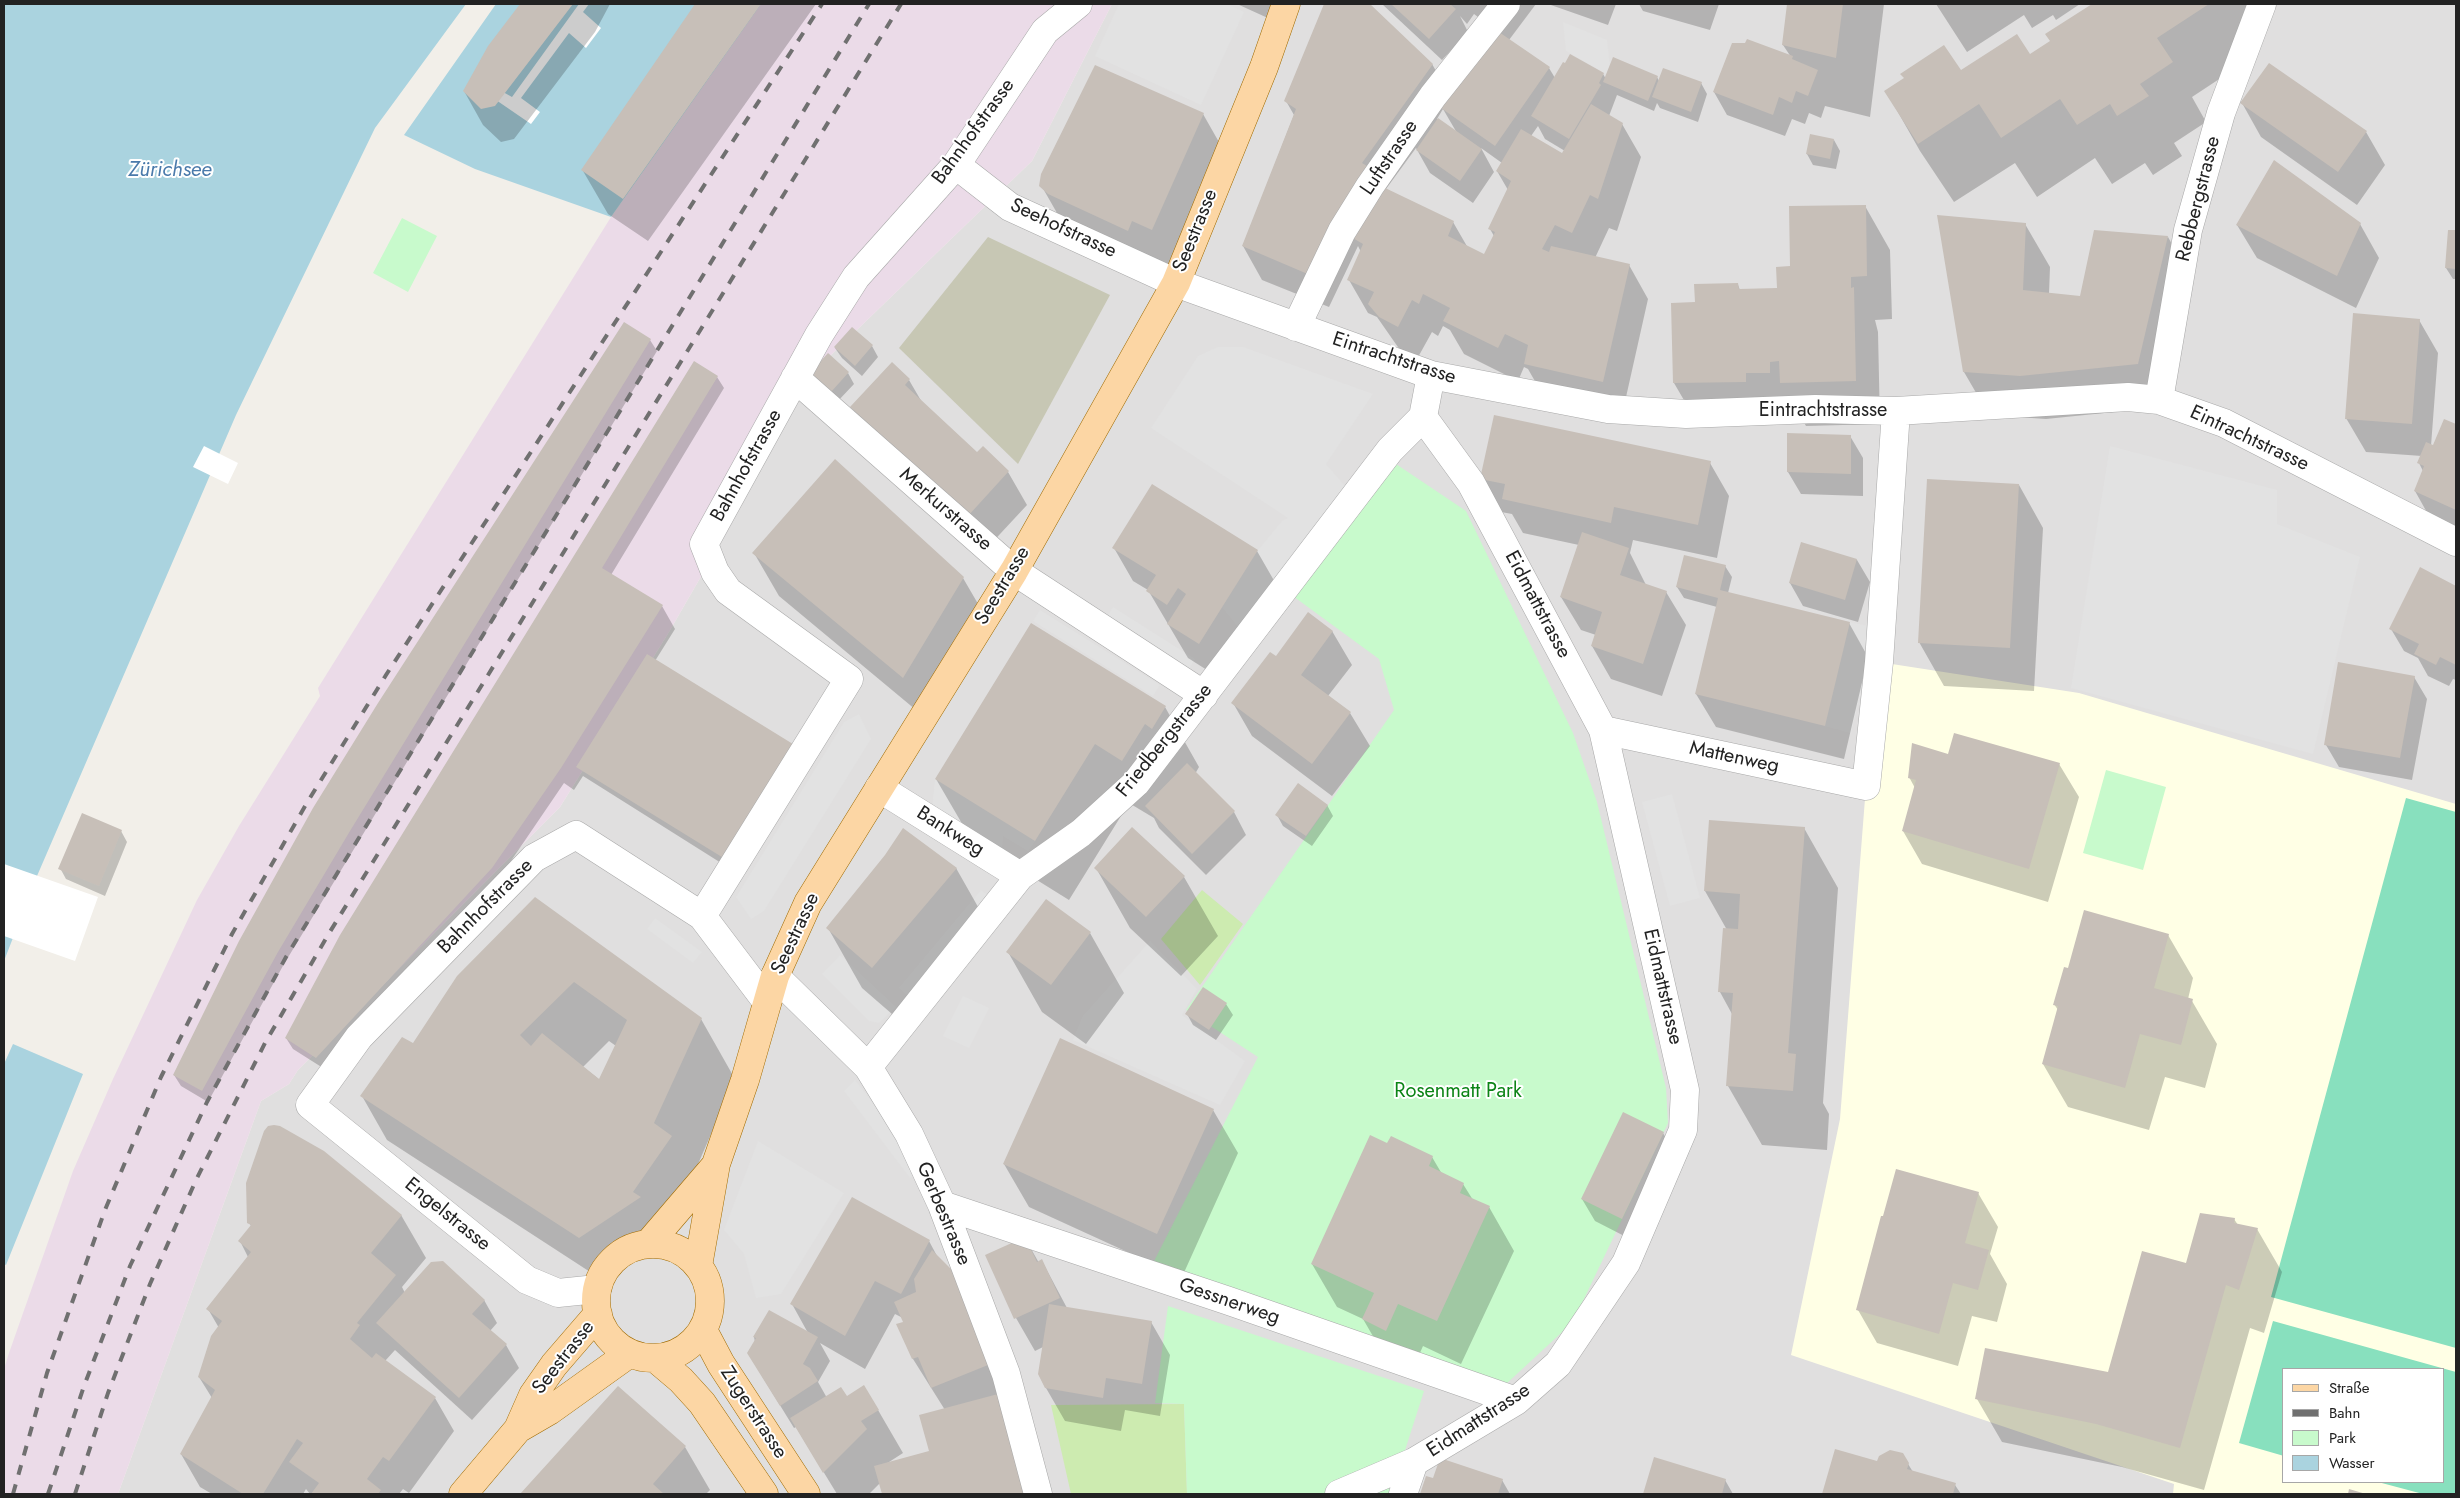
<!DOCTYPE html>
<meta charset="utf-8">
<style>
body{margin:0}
#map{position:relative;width:2460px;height:1498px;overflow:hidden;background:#f2efe9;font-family:Jost,sans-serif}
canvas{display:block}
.frame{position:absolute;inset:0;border:5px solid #222;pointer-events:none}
.legend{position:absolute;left:2282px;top:1368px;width:162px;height:115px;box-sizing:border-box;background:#fff;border:1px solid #a7a7a7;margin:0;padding:6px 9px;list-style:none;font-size:15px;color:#222}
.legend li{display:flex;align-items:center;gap:10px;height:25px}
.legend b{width:25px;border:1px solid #a7a7a7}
</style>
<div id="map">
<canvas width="2460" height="1498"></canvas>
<div class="frame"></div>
<ul class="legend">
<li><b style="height:6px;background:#fcd6a4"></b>Straße</li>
<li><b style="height:6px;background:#707070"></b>Bahn</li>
<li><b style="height:14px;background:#c8facc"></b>Park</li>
<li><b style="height:14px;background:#aad3df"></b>Wasser</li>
</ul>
</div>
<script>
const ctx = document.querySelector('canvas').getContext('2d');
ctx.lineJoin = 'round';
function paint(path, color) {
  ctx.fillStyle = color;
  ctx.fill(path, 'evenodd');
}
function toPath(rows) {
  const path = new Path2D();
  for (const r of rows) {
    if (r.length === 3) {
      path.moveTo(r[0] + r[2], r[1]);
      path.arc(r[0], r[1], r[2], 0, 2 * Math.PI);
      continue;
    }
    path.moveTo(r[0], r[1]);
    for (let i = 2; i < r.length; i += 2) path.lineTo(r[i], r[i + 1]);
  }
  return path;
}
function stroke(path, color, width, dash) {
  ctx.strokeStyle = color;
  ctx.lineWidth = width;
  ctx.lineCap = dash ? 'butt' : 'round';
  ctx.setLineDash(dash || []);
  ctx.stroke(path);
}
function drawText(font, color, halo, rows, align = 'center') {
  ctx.font = font + ' Jost,sans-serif';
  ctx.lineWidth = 4;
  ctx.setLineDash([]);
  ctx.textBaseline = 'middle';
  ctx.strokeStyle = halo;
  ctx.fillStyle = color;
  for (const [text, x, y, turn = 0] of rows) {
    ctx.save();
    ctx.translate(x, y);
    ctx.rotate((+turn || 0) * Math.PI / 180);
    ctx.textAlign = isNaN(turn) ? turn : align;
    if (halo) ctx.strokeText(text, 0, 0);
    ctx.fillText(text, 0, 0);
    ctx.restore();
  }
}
const residential = toPath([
 [1112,4,2456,4,2456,1494,118,1494,261,1101,289,1084,298,1070,560,807,669,632,729,528,804,381,1032,161],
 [2284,1369,2444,1369,2444,1482,2284,1482]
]);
const industrial = toPath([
 [761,4,1112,4,1032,161,804,381,729,528,669,632,560,807,298,1070,289,1084,261,1101,118,1494,4,1494,4,1369,9,1353,73,1171,113,1079,197,900,239,826,320,696,318,688,611,217]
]);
const education = toPath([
 [1879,662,2079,693,2456,804,2456,1494,2173,1494,2174,1484,1791,1355,1840,1119,1866,786],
 [2284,1369,2444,1369,2444,1482,2284,1482]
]);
const construction = toPath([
 [988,237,1110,295,1018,464,899,348]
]);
const grass = toPath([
 [1202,890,1243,924,1200,985,1161,939],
 [1184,1404,1187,1494,1071,1494,1051,1405]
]);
const park = toPath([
 [402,218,437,236,408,292,373,273],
 [1390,460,1466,511,1573,733,1597,802,1666,1088,1668,1123,1573,1322,1505,1385,1152,1265,1258,1057,1186,1010,1394,710,1379,659,1286,591],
 [2106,770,2166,787,2143,870,2083,853],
 [1168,1306,1424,1391,1391,1494,1187,1494,1184,1404,1155,1403]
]);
const pitch = toPath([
 [2406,798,2456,812,2456,1348,2271,1297],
 [2273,1321,2456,1372,2456,1494,2423,1494,2378,1482,2444,1482,2444,1369,2284,1369,2284,1456,2239,1443]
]);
const parking = toPath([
 [1119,4,1227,4,1244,12,1201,105,1095,56],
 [1563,22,1607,40,1610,66,1606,74,1566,51],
 [1218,347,1243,347,1373,394,1326,464,1346,487,1244,634,1222,607,1258,550,1282,521,1288,518,1151,428,1198,356],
 [2110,446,2277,490,2277,524,2360,557,2313,754,2071,688],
 [1113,607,1195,659,1189,669,1107,617],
 [1040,610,1160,685,1153,696,1033,621],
 [1850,622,1877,628,1851,733,1825,726],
 [859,714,871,739,764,911,751,919,736,897,844,722],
 [935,779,1035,841,1028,851,1003,836,1002,851,932,810],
 [1672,794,1700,898,1670,906,1642,802],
 [981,890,990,897,907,995,899,988],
 [655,918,702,952,693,963,647,929],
 [1150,941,1197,989,1182,1015,1245,1061,1220,1105,1073,1040,1083,1016],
 [840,955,896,1007,879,1023,869,1021,822,974],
 [963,996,989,1008,969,1048,943,1036],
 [855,1080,878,1109,921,1171,910,1178,844,1091],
 [758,1141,844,1193,781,1294,756,1298,744,1254,724,1230]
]);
const water = toPath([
 [4,4,466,4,375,128,236,415,37,876,4,961],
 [496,4,761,4,611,217,475,169,404,135],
 [13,1044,83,1074,6,1265,4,1264,4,1064]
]);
const pier = toPath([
 [579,4,589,4,583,12,601,28,586,48,569,33,521,98,540,112,531,124,496,100,503,92,512,97],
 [204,446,238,463,228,484,193,467],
 [4,864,98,897,75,961,4,936]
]);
const shadow = toPath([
 [523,4,610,4,595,32,514,139,501,142,483,125,464,91,489,47],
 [696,4,816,4,648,241,608,214,583,171],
 [1237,4,1290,4,1281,24],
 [1325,4,1368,4,1432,64,1451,97,1497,31,1474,14,1467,24,1460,16,1468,32,1442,60,1382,4,1536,4,1509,40,1549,68,1555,78,1603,74,1606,79,1657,77,1659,81,1701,83,1707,94,1698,122,1660,108,1657,103,1654,111,1617,95,1609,116,1622,124,1641,157,1617,231,1609,228,1595,258,1629,265,1648,299,1622,415,1544,397,1528,369,1524,367,1518,381,1464,354,1450,330,1443,326,1438,336,1432,332,1417,359,1400,350,1377,317,1368,313,1349,280,1361,252,1358,246,1329,307,1262,280,1243,246,1294,115,1286,101],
 [1443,109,1457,133,1437,119],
 [1538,126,1545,139,1565,151,1563,155,1531,136],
 [1416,148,1430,173,1473,203,1494,172,1481,148,1502,163,1497,171,1508,190,1490,229,1494,236,1484,256,1468,248,1453,222,1386,189],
 [1548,4,1616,4,1608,25],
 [1639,4,1719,4,1710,30,1643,11],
 [1788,4,1884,4,1870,117,1825,106,1821,118,1809,113,1805,124,1792,119,1785,136,1727,115,1714,92,1791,57,1783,45],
 [1936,4,2080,4,2056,20,2053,15,2032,28,2024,15,1967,52],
 [2095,4,2255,4,2242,64,2192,97,2206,122,2174,143,2182,156,2153,175,2145,163,2112,184,2095,158,2037,197,2015,163,1954,202,1920,151,1886,91,1905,79,1961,72,2030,56,2051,42,2047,34],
 [2242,103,2366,132,2385,165,2357,205,2261,137],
 [1203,114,1228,158,1177,272,1069,234,1041,185],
 [1834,140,1840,151,1836,169,1813,165,1807,154],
 [1865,206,1890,250,1892,319,1875,320,1878,332,1880,424,1806,426,1794,405,1770,416,1770,425,1699,426,1674,383,1672,304,1696,303,1738,285,1740,290,1778,289,1791,267],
 [2025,224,2050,267,2049,294,2081,297,2168,237,2192,280,2163,407,2046,419,1989,415,1964,372],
 [2360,224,2379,258,2356,308,2257,258,2237,225],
 [2450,231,2456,231,2456,279,2453,279,2446,268],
 [2419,320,2438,353,2431,446,2433,447,2444,421,2456,426,2456,534,2434,525,2415,491,2423,471,2419,463,2422,456,2366,452,2346,418],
 [624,324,650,340,657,351,284,964,208,1102,181,1086,174,1075],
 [852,329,872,346,878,357,862,376,842,358,835,348],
 [848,373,854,384,837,402,818,384],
 [717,377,724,388,611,575,662,606,675,629,655,661,737,873,583,776,574,790,564,783,498,880,323,1068,293,1049,286,1038],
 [909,380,923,404,977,453,1008,472,1027,505,987,548,871,441,852,407],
 [1850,436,1863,458,1863,496,1801,494,1788,472],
 [1710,463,1729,496,1717,558,1633,540,1630,553,1646,585,1666,592,1686,625,1662,696,1611,679,1592,646,1596,635,1581,630,1561,597,1579,545,1523,533,1512,514,1501,512,1482,479],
 [2019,485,2043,528,2034,691,1944,686,1919,642],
 [1802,544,1857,560,1870,582,1858,622,1803,606,1790,583],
 [1114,548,1257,551,1276,584,1218,677,1188,658,1148,590,1133,581],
 [754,553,963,578,988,621,928,720,779,596],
 [1725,566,1732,577,1728,593,1849,623,1868,657,1844,759,1716,727,1696,694,1717,607,1684,598,1677,587],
 [2420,569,2456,587,2456,680,2453,679,2449,686,2428,676,2418,658,2404,651,2391,629],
 [1332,631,1352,665,1328,696,1350,713,1370,746,1332,796,1252,736,1233,703,1276,657],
 [2414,677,2427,699,2412,780,2339,767,2326,745],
 [1165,707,1199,767,1195,774,1234,812,1246,835,1206,875,1159,828,1154,818,1129,803,1069,900,971,839,936,779],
 [1948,755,2059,764,2079,797,2048,902,1922,864,1903,831,1915,788,1909,777],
 [1327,805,1333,816,1312,846,1283,826,1277,815],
 [1804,828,1838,888,1823,1103,1829,1114,1827,1150,1762,1145,1728,1086,1732,1014,1720,992,1727,930,1705,891],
 [121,831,127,842,105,896,66,879,60,868],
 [956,868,990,928,907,1027,862,988,828,928],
 [1096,868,1184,877,1218,936,1181,976,1130,928],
 [535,899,701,1019,735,1079,665,1240,604,1281,387,1140,362,1096,414,1045],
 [609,1041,616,1046,600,1080,583,1067],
 [1090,933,1124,993,1086,1044,1042,1012,1008,952],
 [2168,935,2193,978,2188,999,2192,1001,2217,1044,2205,1088,2165,1077,2149,1130,2068,1107,2043,1064,2058,1010,2054,1004,2069,970],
 [1226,1004,1233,1015,1216,1040,1193,1025,1187,1014],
 [1213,1110,1238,1153,1182,1277,1029,1207,1004,1164],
 [1663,1133,1676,1155,1634,1241,1595,1221,1582,1199],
 [1432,1157,1442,1174,1463,1184,1473,1200,1489,1207,1514,1251,1461,1364,1423,1346,1411,1373,1388,1362,1363,1319,1337,1307,1312,1264],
 [1978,1193,1998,1227,1990,1254,2007,1284,1997,1322,1972,1316,1958,1366,1877,1343,1858,1310],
 [401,1215,426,1258,402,1287,405,1293,484,1300,497,1323,490,1331,506,1345,519,1368,472,1420,395,1350,385,1361,435,1398,454,1431,409,1493,403,1489,399,1494,310,1494,306,1489,303,1494,212,1494,200,1487,181,1454,212,1398,199,1377,219,1328,208,1309,248,1257,240,1241,251,1226,249,1222],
 [2234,1219,2238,1225,2257,1229,2282,1272,2264,1333,2250,1328,2204,1490,2122,1467,2002,1442,1977,1399,2108,1374,2186,1265],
 [1025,1238,1039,1263,1042,1261,1067,1308,1151,1322,1170,1355,1160,1416,1125,1410,1121,1431,1065,1421,1046,1388,1043,1347,1035,1351,1016,1318],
 [929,1241,1012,1396,1035,1494,883,1494,880,1483,869,1494,837,1494,796,1427,794,1428,762,1376,754,1337,808,1333,792,1304],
 [895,1314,903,1318,905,1322,898,1325,913,1359,945,1410,930,1452,886,1464,903,1453,878,1410,846,1398,827,1398,818,1382,830,1361,820,1343,865,1369],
 [619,1388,685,1447,710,1490,706,1494,521,1494],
 [1836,1450,1878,1463,1902,1454,1913,1472,1955,1485,1961,1494,1823,1494],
 [1655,1459,1725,1480,1733,1494,1644,1494],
 [1427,1477,1434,1479,1502,1480,1510,1494,1422,1494]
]);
const building = toPath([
 [520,4,573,4,495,106,481,109,463,91,488,46],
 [695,4,761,4,623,199,581,170],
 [1324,4,1370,4,1433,64,1362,163,1367,166,1338,216,1310,275,1242,246,1296,109,1284,101],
 [1391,4,1450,4,1456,9,1429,39],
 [1787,4,1843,4,1836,58,1782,45],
 [2092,4,2209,4,2157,38,2173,62,2140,84,2149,96,2117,116,2110,104,2077,125,2060,99,2001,138,1979,104,1918,144,1884,91,1904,78,1900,74,1944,45,1961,70,2017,34,2030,54,2050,41,2045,34],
 [1496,30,1550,67,1495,146,1441,108],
 [1747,39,1793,56,1792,59,1818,70,1808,96,1796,91,1792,103,1779,97,1773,115,1713,92,1732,43,1745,43],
 [1570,54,1604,73,1599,83,1601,85,1569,139,1531,116,1563,62,1565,63],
 [1613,57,1658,76,1648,101,1603,82],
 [2269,63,2367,131,2338,172,2240,103],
 [1095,65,1204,113,1152,230,1132,221,1128,231,1048,194,1039,186,1041,174],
 [1663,68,1702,82,1691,112,1652,97],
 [1591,104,1623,123,1598,199,1590,195,1572,233,1555,225,1542,249,1549,252,1551,246,1630,264,1603,382,1524,364,1528,345,1505,334,1498,348,1443,321,1450,308,1423,294,1419,304,1412,300,1398,327,1379,317,1368,304,1374,292,1347,280,1363,244,1351,237,1381,186,1454,221,1448,236,1484,254,1495,232,1488,229,1511,181,1496,171,1521,129,1562,153],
 [1438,118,1482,149,1460,181,1416,150],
 [1810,134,1834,139,1830,159,1806,154],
 [2274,160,2361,223,2337,276,2236,225],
 [1866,205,1867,276,1851,277,1851,288,1854,287,1856,381,1780,383,1779,361,1770,362,1770,373,1746,373,1746,382,1673,383,1671,303,1695,302,1694,284,1738,283,1739,289,1777,288,1776,267,1790,266,1789,206],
 [1937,215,2026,223,2023,290,2080,296,2094,230,2168,236,2138,364,2020,376,1963,372],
 [2448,230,2456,230,2456,269,2445,268],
 [2353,313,2420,319,2412,424,2345,419],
 [624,322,651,339,350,831,278,952,202,1091,173,1075,239,941,313,808,378,703],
 [852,327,873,345,855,366,834,347],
 [828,353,849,372,831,392,810,373],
 [694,361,718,376,602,568,663,605,561,768,492,868,316,1058,285,1038,340,935],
 [892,362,910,379,905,385,977,452,983,446,1009,471,968,516,850,407],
 [1494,415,1711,461,1698,525,1614,507,1611,523,1502,499,1505,484,1480,479],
 [2444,419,2456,424,2456,510,2414,491,2424,466,2417,463,2426,442,2433,445],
 [1787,433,1851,435,1851,474,1787,472],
 [835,459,964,577,903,678,752,553],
 [1927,479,2019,484,2010,648,1918,643],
 [1152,484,1258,550,1199,644,1167,624,1186,594,1178,588,1167,605,1146,591,1156,575,1112,548],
 [1582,532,1629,548,1620,575,1667,591,1643,664,1591,646,1602,612,1560,597],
 [1801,542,1857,559,1845,600,1789,583],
 [1684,555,1726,565,1720,590,1850,622,1825,726,1695,694,1718,598,1676,587],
 [2420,567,2456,586,2456,665,2440,657,2436,665,2414,654,2419,644,2389,629],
 [1308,612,1333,631,1301,675,1351,712,1312,764,1231,703,1270,652,1276,656],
 [1031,623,1166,706,1152,729,1145,724,1122,761,1095,744,1035,841,935,779],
 [647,654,801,749,730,862,576,767],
 [2338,662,2415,676,2400,758,2324,745],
 [1954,733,2060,763,2029,869,1902,831,1916,780,1908,778,1912,743,1948,754],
 [1187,763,1235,811,1192,854,1145,806],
 [1298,783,1328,805,1306,836,1275,815],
 [82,813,122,830,99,886,58,869],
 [1709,820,1805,827,1788,1053,1796,1054,1793,1091,1726,1086,1733,993,1718,992,1723,928,1738,929,1740,894,1704,891],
 [1132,827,1185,876,1146,917,1094,868],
 [903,828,957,868,872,968,826,928,885,855],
 [535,897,702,1018,654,1123,672,1136,633,1192,641,1197,579,1238,360,1096,402,1037,413,1043,457,976],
 [574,982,627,1020,599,1079,542,1033,531,1046,520,1035],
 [1046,899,1091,932,1051,985,1006,952],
 [2084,910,2169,934,2154,988,2193,999,2181,1045,2140,1034,2125,1088,2042,1064,2058,1006,2053,1005,2064,967,2068,968],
 [1203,987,1227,1003,1209,1030,1185,1014],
 [1060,1038,1214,1109,1157,1234,1003,1164],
 [1623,1112,1664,1132,1622,1219,1581,1199],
 [274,1125,280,1126,324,1151,402,1215,371,1253,396,1275,357,1323,360,1325,350,1339,372,1358,376,1353,436,1397,389,1461,383,1457,367,1479,381,1490,378,1494,311,1494,319,1483,289,1462,303,1443,297,1439,263,1494,243,1494,180,1454,215,1390,198,1377,211,1336,222,1321,206,1309,251,1252,238,1241,251,1225,247,1223,246,1183,264,1131,268,1126],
 [1370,1135,1387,1143,1391,1136,1433,1156,1429,1166,1464,1183,1460,1193,1490,1206,1437,1321,1398,1304,1386,1331,1362,1319,1374,1293,1311,1264],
 [1896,1169,1979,1192,1965,1243,1989,1250,1978,1290,1953,1283,1939,1334,1856,1310,1881,1216,1883,1216],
 [852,1197,930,1240,901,1294,875,1281,845,1336,790,1304],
 [2200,1213,2235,1218,2234,1223,2258,1228,2239,1290,2226,1285,2180,1448,2096,1424,1975,1399,1985,1348,2108,1372,2142,1251,2186,1263],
 [1025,1237,1037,1262,1042,1259,1060,1298,1014,1319,985,1255],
 [932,1250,956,1274,993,1363,931,1388,918,1357,912,1359,896,1324,903,1322,894,1302,916,1292,914,1279],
 [443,1261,485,1300,472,1314,507,1344,459,1398,376,1323,431,1262],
 [1049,1304,1152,1321,1142,1384,1106,1378,1103,1398,1045,1388,1038,1374],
 [769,1310,818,1337,803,1364,810,1368,818,1381,780,1406,747,1353,756,1338,753,1337],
 [864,1385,879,1410,861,1421,867,1429,823,1473,790,1418,841,1387,847,1396],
 [618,1386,686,1446,653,1484,664,1494,520,1494],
 [998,1394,1026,1494,882,1494,874,1466,929,1451,919,1415],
 [1835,1449,1877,1461,1879,1456,1890,1450,1903,1453,1909,1463,1907,1469,1956,1483,1953,1494,1822,1494],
 [1654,1457,1726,1479,1722,1494,1643,1494],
 [1440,1458,1503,1479,1498,1494,1420,1494,1426,1476,1433,1478],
 [2349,1489,2366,1494,2348,1494]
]);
const minor = toPath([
 [956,165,1010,207,1176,283,1431,375,1608,409,1686,414,1815,409,1896,411,2128,397,2159,400,2224,423,2456,542],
 [1296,327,1342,231,1370,186,1433,96,1506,4],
 [795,378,1014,571,1204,695],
 [2159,400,2188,230,2221,113,2262,4],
 [1603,730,1866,786,1879,662,1896,411],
 [879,788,1020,876],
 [702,916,849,679,728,591,715,572,704,544,819,335,856,277,956,165,1045,31,1078,4],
 [775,976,868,1067,909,1134,942,1205,1006,1374,1038,1494],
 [868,1067,1020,876,1081,833,1136,783,1390,450,1423,417],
 [942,1205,1229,1301,1516,1401],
 [597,1289,558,1293,527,1280,310,1105,359,1037,534,858,576,835,702,916,767,1002],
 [1339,1494,1414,1462,1516,1401,1558,1364,1626,1263,1683,1130,1685,1090,1603,730,1471,483,1423,417,1431,375],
 [1403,1494,1414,1462]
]);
const major = toPath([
 [649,1243,715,1166],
 [653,1301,57],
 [698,1266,716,1164,745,1080,775,976,808,903,1014,571,1176,283,1264,67,1286,4],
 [703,1330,721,1364,806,1494],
 [655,1358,681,1380,702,1403,764,1494],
 [518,1429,549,1411,630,1353],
 [463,1494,518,1429,533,1395,554,1365,598,1314]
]);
const rail = toPath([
 [13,1494,47,1373,105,1210,161,1077,232,934,308,801,386,675,822,4],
 [48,1494,84,1386,130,1266,207,1102,286,957,869,4],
 [75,1494,108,1393,150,1284,196,1180,265,1043,328,935,901,4]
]);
const streetNames = [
 ["Bahnhofstrasse",974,132,-54],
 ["Luftstrasse",1390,158,-56],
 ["Rebbergstrasse",2199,199,-76],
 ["Seehofstrasse",1063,229,25],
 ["Seestrasse",1196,231,-68],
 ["Eintrachtstrasse",1394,359,18],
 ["Eintrachtstrasse",1823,411],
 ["Eintrachtstrasse",2249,439,25],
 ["Bahnhofstrasse",747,466,-61],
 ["Merkurstrasse",945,510,41],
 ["Seestrasse",1003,586,-59],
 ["Eidmattstrasse",1537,605,62],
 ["Friedbergstrasse",1165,741,-51],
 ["Mattenweg",1734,758,12],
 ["Bankweg",950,832,32],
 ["Bahnhofstrasse",486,907,-45],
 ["Seestrasse",796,934,-65],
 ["Eidmattstrasse",1662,987,77],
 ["Gerbestrasse",943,1214,67],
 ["Engelstrasse",447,1215,39],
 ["Gessnerweg",1229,1302,19],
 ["Seestrasse",564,1358,-52],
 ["Zugerstrasse",753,1413,57],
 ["Eidmattstrasse",1479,1421,-33]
];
const parkNames = [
 ["Rosenmatt Park",1458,1092]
];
const waterNames = [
 ["Zürichsee",170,171]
];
paint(residential, '#e0dfdf');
paint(industrial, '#ebdbe8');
paint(education, '#ffffe5');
paint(construction, '#c7c7b4');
paint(grass, '#cdebb0');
paint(park, '#c8facc');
paint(pitch, '#88e0be');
paint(parking, '#e2e2e2');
paint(water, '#aad3df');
paint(pier, '#fff');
paint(shadow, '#0003');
paint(building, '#c7bfb8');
stroke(minor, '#a9a9a9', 29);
stroke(major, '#a06b00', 29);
stroke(minor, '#fff', 28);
stroke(major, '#fcd6a4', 28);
stroke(rail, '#707070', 4, [10, 10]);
drawText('20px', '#222', '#fff', streetNames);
drawText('20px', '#0c8416', '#fff', parkNames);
drawText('italic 21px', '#4a7aab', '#fff', waterNames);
</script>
